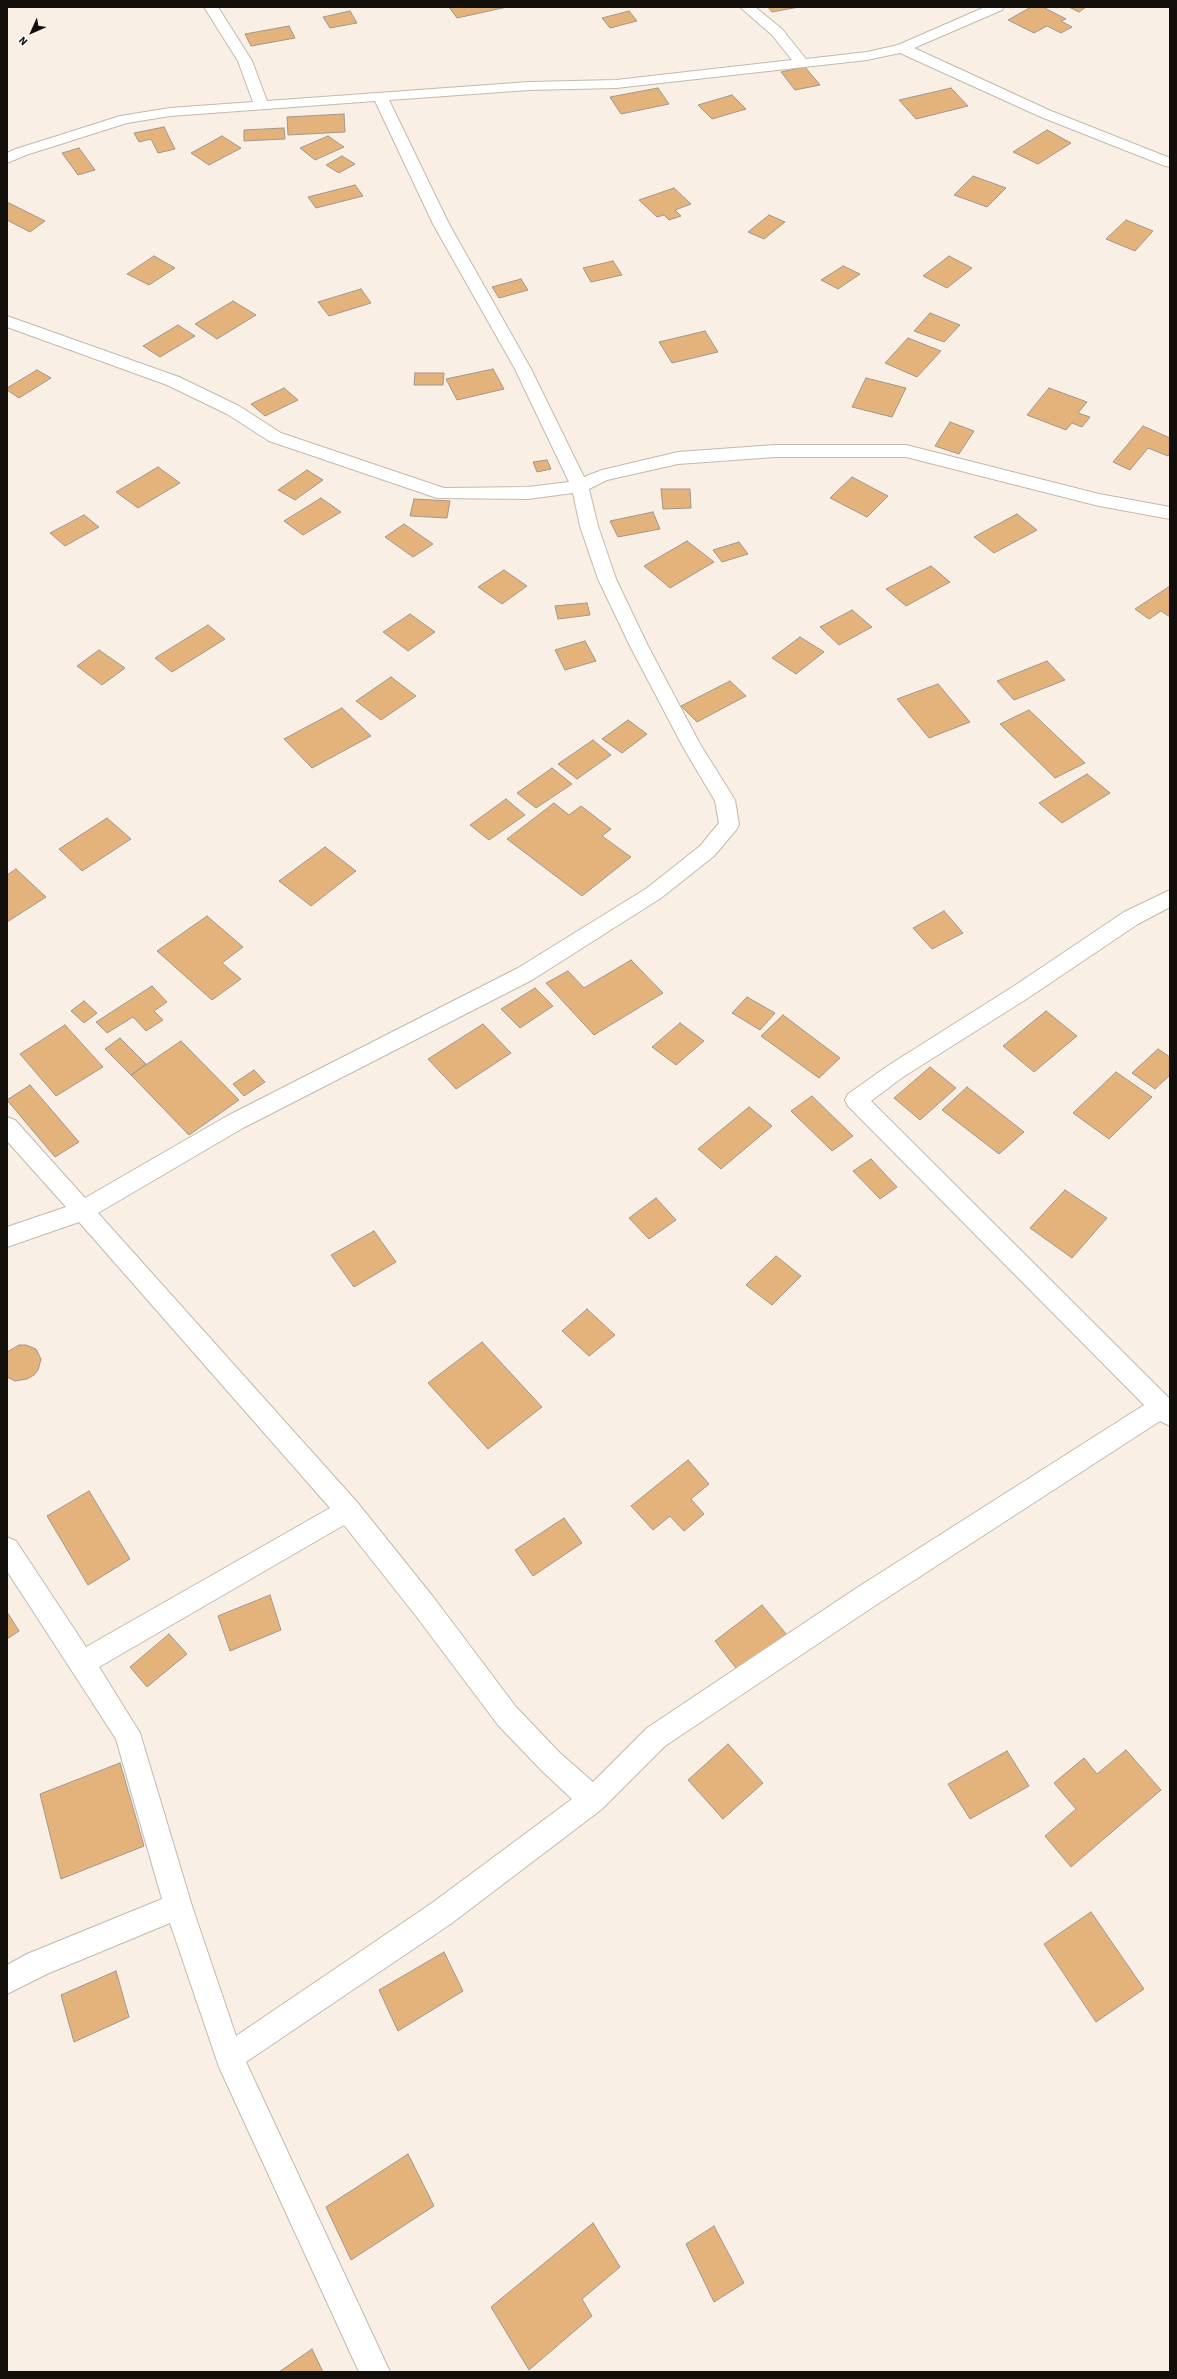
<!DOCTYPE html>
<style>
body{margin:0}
#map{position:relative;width:1177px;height:2379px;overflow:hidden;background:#f9efe5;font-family:"Source Sans 3",sans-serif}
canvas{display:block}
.frame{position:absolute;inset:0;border:8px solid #120f0b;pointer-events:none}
.north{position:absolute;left:12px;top:12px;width:40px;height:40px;-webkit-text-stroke:3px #fefefe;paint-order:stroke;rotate:225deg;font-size:11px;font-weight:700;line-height:16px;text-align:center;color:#120f0b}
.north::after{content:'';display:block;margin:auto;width:14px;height:18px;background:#120f0b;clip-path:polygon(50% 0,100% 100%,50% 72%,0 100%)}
</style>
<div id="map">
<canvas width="1177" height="2379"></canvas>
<div class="frame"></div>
<div class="north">N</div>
</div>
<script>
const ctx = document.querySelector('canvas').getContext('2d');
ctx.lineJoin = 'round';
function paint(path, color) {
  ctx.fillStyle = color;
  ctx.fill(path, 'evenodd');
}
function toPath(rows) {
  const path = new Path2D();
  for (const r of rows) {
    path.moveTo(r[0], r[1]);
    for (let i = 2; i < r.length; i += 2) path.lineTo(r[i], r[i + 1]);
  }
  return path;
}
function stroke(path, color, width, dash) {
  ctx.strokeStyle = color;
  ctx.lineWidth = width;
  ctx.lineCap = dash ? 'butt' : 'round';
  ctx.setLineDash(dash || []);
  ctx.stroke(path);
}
const building = toPath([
 [449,7,507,7,457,18,449,7],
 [768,7,799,7,772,12,768,7],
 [1031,7,1043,7,1066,19,1061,21,1072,27,1061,33,1047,26,1034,33,1008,20,1031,7],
 [1069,7,1086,7,1079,12,1069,7],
 [350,11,357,23,330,28,323,17,350,11],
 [629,11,637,21,610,28,602,18,629,11],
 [289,26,295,38,251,46,245,34,289,26],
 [805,67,820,85,795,90,781,72,805,67],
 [658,88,669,104,621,114,610,97,658,88],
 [951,88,968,106,916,119,899,100,951,88],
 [732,95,746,109,712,119,698,105,732,95],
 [344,114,345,132,288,135,287,117,344,114],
 [164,127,175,149,158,153,151,139,139,142,134,133,164,127],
 [284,128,285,139,244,141,244,130,284,128],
 [1047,130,1071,143,1038,164,1013,152,1047,130],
 [222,136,241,148,209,165,191,153,222,136],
 [328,136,344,147,315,160,300,148,328,136],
 [79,148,95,170,78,175,62,153,79,148],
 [342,156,355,164,339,173,326,165,342,156],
 [973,176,1006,188,987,207,954,195,973,176],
 [355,185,363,196,316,208,308,197,355,185],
 [674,188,691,204,675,210,681,216,669,220,664,215,657,217,639,200,674,188],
 [9,203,45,221,30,232,7,220,7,204,9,203],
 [769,215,785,222,764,239,748,232,769,215],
 [1126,220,1153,231,1135,251,1106,239,1126,220],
 [154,256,175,268,149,285,127,274,154,256],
 [949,256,972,268,947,288,923,276,949,256],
 [613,261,622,275,591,282,583,268,613,261],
 [843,266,860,274,838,289,821,280,843,266],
 [521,279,528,290,499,298,492,287,521,279],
 [361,289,371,303,329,316,318,302,361,289],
 [233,301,256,315,217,339,195,324,233,301],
 [930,313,960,325,944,342,914,331,930,313],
 [178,325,195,336,160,357,143,346,178,325],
 [705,331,718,352,672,363,659,342,705,331],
 [908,338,941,351,917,377,885,363,908,338],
 [493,369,504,389,457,400,446,379,493,369],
 [37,370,51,378,19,398,7,390,7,388,37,370],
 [415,373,444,373,443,385,414,385,415,373],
 [866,378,906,388,892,417,852,407,866,378],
 [284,388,298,400,265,416,251,404,284,388],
 [1049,388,1087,402,1078,413,1090,417,1082,427,1072,423,1066,430,1027,415,1049,388],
 [950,422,974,431,959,454,935,446,950,422],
 [1143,426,1170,438,1170,453,1168,456,1148,448,1130,470,1113,462,1143,426],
 [547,460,551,469,537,472,533,462,547,460],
 [158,467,180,483,138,508,116,492,158,467],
 [307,470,323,480,295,500,278,490,307,470],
 [852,477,888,496,867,517,830,498,852,477],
 [661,489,690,489,691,508,663,509,661,489],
 [321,498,341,512,303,535,284,521,321,498],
 [414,499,450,501,447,518,410,516,414,499],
 [653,512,660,529,618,537,610,521,653,512],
 [1017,514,1037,530,994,553,974,537,1017,514],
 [84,515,99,527,65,546,50,533,84,515],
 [404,524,433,544,413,557,385,537,404,524],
 [687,541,714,562,670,588,644,566,687,541],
 [739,542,748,554,722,562,713,550,739,542],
 [931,566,950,582,906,606,886,589,931,566],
 [504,570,527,586,502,604,478,587,504,570],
 [1170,586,1170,617,1161,611,1149,619,1135,609,1170,586],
 [587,603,590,615,558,619,555,606,587,603],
 [852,610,872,627,839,645,820,627,852,610],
 [410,614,435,632,408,651,383,632,410,614],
 [208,625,225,639,172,672,155,658,208,625],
 [800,637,824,652,796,674,772,658,800,637],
 [585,641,596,661,565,670,555,650,585,641],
 [99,650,125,668,102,685,77,666,99,650],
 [1047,661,1065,680,1014,700,997,681,1047,661],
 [391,677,416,696,381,720,356,701,391,677],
 [730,681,746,696,697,722,681,706,730,681],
 [938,684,970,722,929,738,897,699,938,684],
 [342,708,371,736,312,768,284,739,342,708],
 [1029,710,1085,763,1055,778,1000,724,1029,710],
 [628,720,647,734,622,753,602,739,628,720],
 [593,740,611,755,577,779,558,764,593,740],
 [552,768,572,784,536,808,517,793,552,768],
 [1087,774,1110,793,1062,823,1039,803,1087,774],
 [506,799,525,815,489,840,470,825,506,799],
 [554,803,569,815,581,806,611,829,602,836,631,857,582,896,507,839,554,803],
 [107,818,131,839,82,871,59,849,107,818],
 [325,847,356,871,311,906,279,881,325,847],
 [16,869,46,897,7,922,7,875,16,869],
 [944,911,963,933,932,949,913,928,944,911],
 [207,916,243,947,222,963,241,979,212,1000,157,951,207,916],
 [631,960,663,993,594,1035,546,983,568,971,584,988,631,960],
 [152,986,167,1002,154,1011,163,1020,146,1031,133,1017,107,1033,96,1022,152,986],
 [535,988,553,1006,520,1028,501,1009,535,988],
 [747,997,775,1013,760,1030,732,1013,747,997],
 [84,1001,97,1013,84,1023,71,1011,84,1001],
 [1046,1011,1077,1036,1034,1072,1003,1046,1046,1011],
 [783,1015,840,1058,819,1078,761,1036,783,1015],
 [680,1023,704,1041,676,1065,652,1047,680,1023],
 [483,1024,511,1053,456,1089,428,1059,483,1024],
 [65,1025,103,1067,56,1096,20,1054,65,1025],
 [120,1038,146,1064,131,1075,105,1049,120,1038],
 [181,1041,239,1100,189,1135,131,1075,181,1041],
 [1158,1049,1170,1057,1170,1075,1155,1089,1132,1073,1158,1049],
 [930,1067,956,1088,920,1120,894,1098,930,1067],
 [254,1070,265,1082,244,1096,233,1084,254,1070],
 [1116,1072,1152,1097,1109,1139,1073,1113,1116,1072],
 [30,1085,79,1142,55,1157,7,1100,30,1085],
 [967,1087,1024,1132,999,1154,942,1110,967,1087],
 [812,1096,853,1136,832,1151,791,1111,812,1096],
 [749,1107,772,1126,721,1169,698,1149,749,1107],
 [871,1159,897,1187,880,1199,853,1171,871,1159],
 [1065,1190,1107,1218,1072,1258,1030,1228,1065,1190],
 [656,1198,676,1220,649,1239,629,1218,656,1198],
 [374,1231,396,1262,354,1287,331,1255,374,1231],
 [776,1256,801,1276,772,1305,746,1285,776,1256],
 [587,1309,615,1335,589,1356,562,1331,587,1309],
 [482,1342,542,1407,488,1449,428,1383,482,1342],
 [19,1345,26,1345,36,1349,41,1359,38,1370,34,1375,27,1379,15,1381,7,1377,7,1352,19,1345],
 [688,1460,709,1484,691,1499,704,1514,684,1531,670,1516,653,1530,631,1506,688,1460],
 [89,1491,130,1559,88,1585,47,1516,89,1491],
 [564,1518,582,1543,533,1576,515,1550,564,1518],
 [270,1595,281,1630,230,1651,218,1616,270,1595],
 [762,1605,787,1635,739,1672,715,1641,762,1605],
 [7,1612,19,1631,7,1639,7,1612],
 [169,1634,187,1654,147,1687,130,1667,169,1634],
 [728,1744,763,1783,723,1819,688,1780,728,1744],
 [1126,1750,1161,1790,1071,1867,1045,1836,1076,1809,1054,1783,1084,1758,1097,1774,1126,1750],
 [1007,1751,1029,1786,970,1819,948,1784,1007,1751],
 [120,1763,144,1846,61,1879,40,1794,120,1763],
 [1091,1912,1144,1989,1096,2022,1044,1944,1091,1912],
 [444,1952,463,1991,398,2031,379,1990,444,1952],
 [116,1971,129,2017,74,2042,61,1995,116,1971],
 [408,2154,434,2206,351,2260,326,2207,408,2154],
 [593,2223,620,2267,582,2299,592,2316,529,2370,491,2307,593,2223],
 [714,2226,744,2283,714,2302,686,2244,714,2226],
 [312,2349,323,2372,279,2372,312,2349]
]);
const minor = toPath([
 [204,7,218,7,252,61,267,101,529,82,616,80,792,60,772,35,740,7,755,7,782,29,806,59,867,52,898,45,985,7,1004,7,1002,10,914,48,1051,111,1170,158,1170,167,1165,166,1041,117,900,53,867,60,616,88,529,90,389,100,449,224,531,369,584,477,602,470,678,452,775,445,906,445,1099,494,1170,507,1170,519,1099,506,906,457,775,457,678,464,607,480,589,489,598,526,616,579,648,646,700,744,735,800,739,825,736,830,714,856,661,898,532,980,243,1128,98,1213,357,1502,434,1598,516,1707,560,1753,593,1782,647,1728,855,1589,1144,1405,848,1106,845,1100,848,1094,889,1065,1014,986,1124,912,1170,890,1170,907,1138,924,1028,998,903,1077,871,1101,1170,1399,1170,1426,1160,1421,873,1607,665,1746,602,1809,452,1923,246,2062,390,2372,359,2372,219,2067,170,1923,47,1974,7,1994,7,1965,27,1954,162,1899,116,1739,7,1571,7,1537,16,1541,86,1647,330,1508,79,1222,7,1247,7,1227,66,1207,7,1141,7,1117,15,1120,85,1198,227,1116,518,968,647,888,700,846,719,823,715,801,683,747,630,646,598,579,580,526,573,493,528,499,437,498,269,441,227,414,167,385,7,327,7,316,179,377,239,406,281,433,444,488,528,487,569,482,515,369,433,224,375,101,170,116,127,123,26,155,7,163,7,153,16,149,120,116,170,108,253,102,238,61,204,7],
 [344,1525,416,1616,498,1725,542,1771,572,1799,432,1903,236,2036,192,1906,140,1733,99,1667,344,1525]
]);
paint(building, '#e4b27b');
stroke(building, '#a1978e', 1);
stroke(minor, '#c2b9af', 2);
paint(minor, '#fff');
</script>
